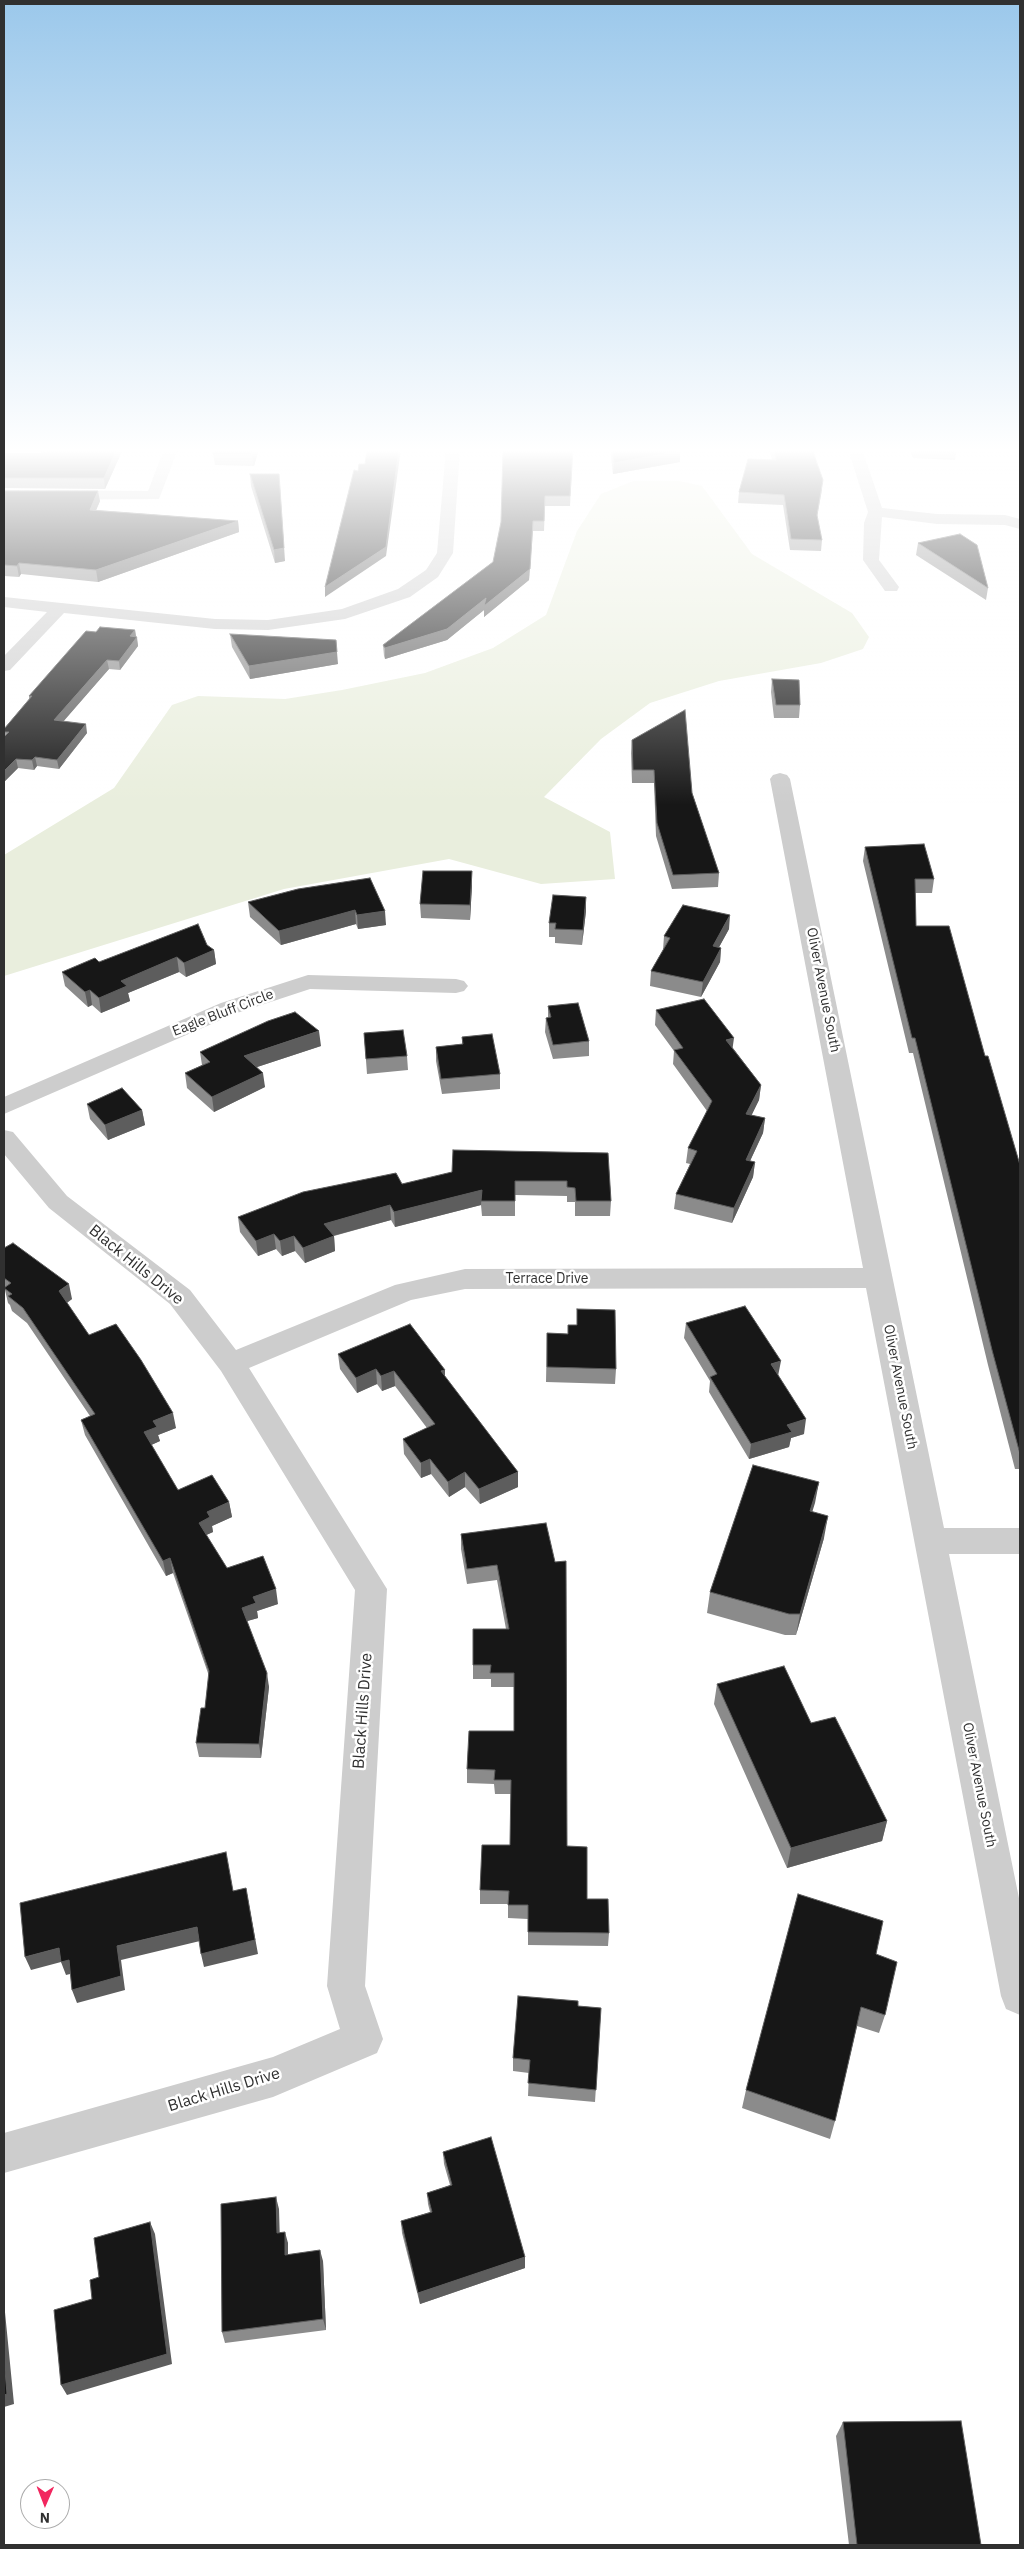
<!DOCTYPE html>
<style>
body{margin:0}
#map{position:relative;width:1024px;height:2549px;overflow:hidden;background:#fff;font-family:"IBM Plex Sans",sans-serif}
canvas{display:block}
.frame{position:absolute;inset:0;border:5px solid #303030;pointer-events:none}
.north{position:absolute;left:20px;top:2479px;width:50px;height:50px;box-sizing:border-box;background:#fff;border:1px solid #acacac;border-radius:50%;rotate:181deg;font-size:14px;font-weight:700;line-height:20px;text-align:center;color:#303030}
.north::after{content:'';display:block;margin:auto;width:18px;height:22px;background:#f2275f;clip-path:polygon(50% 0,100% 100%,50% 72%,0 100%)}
</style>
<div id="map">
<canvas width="1024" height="2549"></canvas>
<div class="frame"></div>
<div class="north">N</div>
</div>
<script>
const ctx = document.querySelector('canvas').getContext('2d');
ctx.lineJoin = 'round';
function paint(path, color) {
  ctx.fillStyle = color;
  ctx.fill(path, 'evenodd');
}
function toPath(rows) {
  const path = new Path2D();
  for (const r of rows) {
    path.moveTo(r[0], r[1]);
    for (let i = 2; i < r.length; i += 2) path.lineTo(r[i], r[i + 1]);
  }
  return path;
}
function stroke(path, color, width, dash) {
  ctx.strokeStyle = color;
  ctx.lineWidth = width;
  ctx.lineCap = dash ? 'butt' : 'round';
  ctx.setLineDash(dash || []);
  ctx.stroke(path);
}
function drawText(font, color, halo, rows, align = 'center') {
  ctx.font = font + ' "IBM Plex Sans",sans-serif';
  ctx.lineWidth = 5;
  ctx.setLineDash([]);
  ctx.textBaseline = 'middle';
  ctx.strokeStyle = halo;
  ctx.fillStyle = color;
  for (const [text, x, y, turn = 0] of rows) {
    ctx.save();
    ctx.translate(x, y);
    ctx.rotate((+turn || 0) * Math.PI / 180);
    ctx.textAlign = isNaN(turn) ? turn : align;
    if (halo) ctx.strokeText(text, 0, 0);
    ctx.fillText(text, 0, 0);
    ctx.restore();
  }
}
const green = toPath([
 [633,481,680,481,702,486,752,554,852,613,869,637,863,649,821,663,719,681,650,703,601,739,544,797,610,832,615,879,541,884,449,859,284,889,4,976,4,855,114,788,172,705,198,696,285,699,342,690,425,673,493,648,546,615,577,531,601,494]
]);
const street = toPath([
 [164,449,178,449,159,499,4,500,4,490,148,491,164,449],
 [446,449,460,449,453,553,438,577,410,597,345,619,268,630,215,629,64,613,10,670,4,671,4,656,47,612,4,607,4,597,215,619,268,620,342,609,398,589,426,570,437,553,446,449],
 [848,449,862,449,882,508,937,514,1005,515,1020,519,1020,529,1005,525,937,524,882,517,879,560,899,587,897,591,885,591,863,560,864,523,868,512,848,449],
 [780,773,787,775,790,779,944,1528,1020,1528,1020,1554,949,1554,1020,1903,1020,2015,1006,2009,1001,1996,866,1288,465,1289,411,1300,249,1368,387,1589,365,1986,383,2039,377,2053,273,2097,4,2173,4,2133,273,2057,340,2029,327,1986,355,1590,221,1371,170,1304,49,1208,4,1154,4,1130,13,1132,67,1196,190,1290,236,1350,395,1285,465,1269,863,1268,770,779,773,775,780,773],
 [308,975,456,979,464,981,468,986,464,991,456,993,310,989,237,1013,4,1114,4,1097,221,1003,308,975]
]);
const wall = toPath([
 [123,449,105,489,4,488,4,491,100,501,96,510,238,521,239,532,98,582,21,574,19,577,4,576,4,453,42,453],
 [215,449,259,449,254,466,215,465,213,454],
 [573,449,570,506,545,506,544,531,533,531,529,580,484,617,484,610,447,640,385,659,384,656,383,645,493,562],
 [610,449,676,449,680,451,680,462,613,474],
 [769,449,812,449,822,490,817,517,822,540,821,551,790,550,783,505,738,503,739,492,772,460],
 [909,449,953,449,956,454,955,460,913,458],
 [250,474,285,561,275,563,251,486],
 [918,543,988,588,986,600,916,555],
 [135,630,138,646,120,670,109,669,63,721,87,733,59,769,37,766,34,770,18,768,4,782,4,729,29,699,29,696,96,632],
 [230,634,338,664,250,679,232,647],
 [772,679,800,705,799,718,774,718,771,692],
 [632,740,692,793,719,873,718,887,672,889,656,836,654,783,632,783,631,753],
 [865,847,934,879,932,893,915,893,916,926,985,1056,1020,1165,1020,1469,1015,1469,988,1365,913,1053,909,1053,863,861],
 [370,878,386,925,358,929,356,924,281,945,250,917,248,902],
 [472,885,470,920,421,918,420,904],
 [586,911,582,945,555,943,555,937,549,937,549,923],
 [729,929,719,947,721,948,720,962,701,997,650,986,651,971,663,950,664,936],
 [207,945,214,950,216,964,186,977,179,972,128,993,130,1001,101,1013,92,1005,88,1007,65,986,62,972,99,962],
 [548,1006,589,1041,589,1056,553,1059,545,1032,546,1018,548,1018],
 [656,1010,733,1048,761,1085,759,1100,751,1115,765,1118,763,1133,750,1161,755,1162,753,1177,732,1223,674,1209,676,1194,690,1164,686,1163,688,1148,707,1111,673,1064,674,1051,655,1025],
 [364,1033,407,1056,408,1070,367,1074],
 [462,1037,500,1074,500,1089,442,1094,436,1061,436,1047,462,1044],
 [321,1046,257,1067,265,1087,214,1112,187,1088,185,1073,202,1065,200,1052],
 [87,1104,142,1110,145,1125,108,1140,90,1119],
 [608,1153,611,1201,610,1216,575,1216,575,1202,567,1202,567,1196,515,1195,515,1216,482,1216,481,1205,395,1227,391,1220,334,1236,335,1251,305,1263,295,1251,282,1256,276,1249,258,1256,240,1232,238,1217,402,1184],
 [4,1248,72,1299,67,1303,89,1335,176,1428,158,1435,160,1441,151,1445,178,1490,229,1502,232,1517,212,1526,213,1532,206,1535,227,1568,278,1604,257,1611,258,1618,247,1621,269,1687,261,1758,199,1757,196,1743,205,1708,209,1676,173,1573,166,1576,85,1435,81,1420,90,1416,27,1323,12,1311,10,1305,8,1303,5,1290,4,1290],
 [577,1309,616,1369,615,1384,546,1382,547,1333,568,1334,577,1325],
 [686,1323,778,1375,804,1434,791,1438,789,1447,749,1459,709,1392,710,1381,684,1338],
 [338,1354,445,1370,445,1377,518,1472,518,1487,480,1504,465,1487,449,1497,431,1474,421,1478,404,1454,403,1439,427,1428,395,1386,382,1391,377,1384,357,1393,340,1369],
 [819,1482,812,1511,824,1538,796,1635,785,1635,707,1613,710,1592],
 [546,1523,567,1846,587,1899,609,1933,608,1946,528,1945,528,1919,508,1918,508,1904,480,1904,480,1890,510,1845,511,1794,495,1794,494,1784,467,1783,467,1769,514,1731,514,1687,491,1687,491,1679,473,1679,473,1665,506,1629,497,1580,467,1584,461,1549,461,1534],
 [717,1684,811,1723,887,1821,882,1841,787,1868,714,1704],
 [876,1954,885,2015,879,2033,857,2026,835,2121,830,2139,742,2108,746,2090],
 [578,2006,601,2008,595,2102,528,2096,529,2073,513,2071,513,2058],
 [443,2152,525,2257,525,2268,420,2304,402,2233,401,2221,430,2212,428,2204,427,2193,450,2185,444,2164],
 [279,2209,279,2233,288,2243,288,2254,323,2261,326,2330,225,2343,222,2332],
 [843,2422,981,2545,849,2545,836,2436]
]);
const shadedWall = toPath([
 [117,449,123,449,105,489,104,478],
 [254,449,259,449,254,466,252,454],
 [399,449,401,449,386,556,325,597,325,587],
 [680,451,680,462,613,474,614,463],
 [280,486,285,561,275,563,274,550],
 [98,491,100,501,92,520,90,510],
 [238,521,239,532,98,582,96,570],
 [533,521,529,580,484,617,484,610,447,640,385,659,385,648,447,629],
 [19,563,21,574,19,577,17,566],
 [135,630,136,638,137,637,138,646,120,670,119,661,130,636],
 [336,640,338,664,250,679,249,666],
 [107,660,109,669,56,730,54,720],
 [86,724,87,733,59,769,57,760],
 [35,757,37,766,34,770,32,760],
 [16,759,18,768,4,782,4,771],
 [472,871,472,885,470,920,470,905],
 [586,897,586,911,582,945,583,930],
 [355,910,356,924,281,945,279,931],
 [385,911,386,925,358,929,357,915],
 [730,915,729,929,712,960,713,946],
 [721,948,720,962,701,997,703,982],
 [214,950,216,964,186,977,184,963],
 [177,957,179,972,128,993,130,1001,101,1013,99,998,121,981],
 [90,990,92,1005,88,1007,85,992],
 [319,1031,321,1046,245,1071,244,1056],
 [734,1038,732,1052,726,1040],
 [263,1073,265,1087,214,1112,212,1097],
 [761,1085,759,1100,745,1129,746,1114],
 [142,1110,145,1125,108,1140,105,1125],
 [765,1118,763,1133,744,1174,746,1160],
 [755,1162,753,1177,732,1223,734,1208],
 [482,1190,481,1205,395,1227,394,1212],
 [390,1205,391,1220,325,1238,324,1224],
 [274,1234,276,1249,258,1256,256,1241],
 [294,1236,295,1251,282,1256,280,1241],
 [334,1236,335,1251,305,1263,303,1248],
 [69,1284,72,1299,62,1306,59,1291],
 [781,1361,778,1376,771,1364],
 [376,1369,377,1384,357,1393,356,1378],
 [445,1370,445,1385,441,1371],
 [394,1371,395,1386,382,1391,381,1376],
 [173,1413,176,1428,158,1435,160,1441,147,1447,144,1432,153,1421],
 [806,1419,804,1434,791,1438,789,1447,749,1459,751,1444,787,1425],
 [430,1459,431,1474,421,1478,421,1463],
 [465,1472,465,1487,449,1497,448,1482],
 [518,1472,518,1487,480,1504,479,1489],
 [819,1482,815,1503,806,1532,810,1511],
 [229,1502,232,1517,212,1526,213,1532,202,1537,199,1523,207,1512],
 [828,1516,824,1538,796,1635,800,1614],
 [170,1558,173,1573,166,1576,163,1561],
 [276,1589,278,1604,257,1611,258,1618,244,1622,242,1608,253,1597],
 [267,1673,269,1687,261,1758,259,1744],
 [887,1821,882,1841,787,1868,791,1848],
 [246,1888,258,1954,204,1967,201,1954],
 [197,1927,200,1941,121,1960,125,1990,77,2003,72,1990,117,1946],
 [59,1948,69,1960,74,1973,66,1975,61,1962,31,1970,25,1957],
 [276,2197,279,2209,280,2244,277,2233],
 [150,2222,155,2234,172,2364,67,2395,61,2385],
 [285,2232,288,2243,288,2266,285,2255],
 [320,2250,323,2261,326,2330,323,2319],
 [525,2257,525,2268,420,2304,418,2293],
 [4,2302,14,2404,4,2407]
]);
const building = toPath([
 [56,449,117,449,104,478,4,478,4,453,42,453,42,451,55,450,56,449],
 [215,449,254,449,252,454,213,454,215,449],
 [367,449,399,449,386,547,325,587,354,470,358,471,359,464,365,464,367,449],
 [510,449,573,449,570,496,545,496,544,521,533,521,530,569,484,606,486,598,447,629,385,648,383,645,493,562,501,522,503,451,510,449],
 [612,449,676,449,680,451,614,463,612,449],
 [773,449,812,449,823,480,817,515,822,540,791,539,784,495,739,492,748,459,776,460,773,449],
 [912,449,953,449,956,454,914,452,912,449],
 [250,474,279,474,284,548,274,550,250,474],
 [4,491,98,491,90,510,238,521,96,570,19,563,17,566,4,565,4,491],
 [960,534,977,545,988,588,918,543,960,534],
 [100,627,135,630,130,636,137,637,119,661,107,660,54,720,86,724,57,760,35,757,32,760,16,759,4,771,4,737,9,732,4,732,4,729,32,696,29,696,86,631,96,632,100,627],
 [230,634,336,640,337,652,249,666,230,634],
 [772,679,799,680,800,705,776,705,772,679],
 [685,710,692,793,719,873,673,875,657,823,654,770,633,770,632,740,685,710],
 [924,844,934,879,915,879,916,926,949,926,985,1056,988,1056,1020,1165,1020,1454,992,1350,915,1038,912,1038,865,847,924,844],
 [423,871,472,871,470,905,420,904,423,871],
 [370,878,385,911,357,915,355,910,279,931,248,902,298,889,370,878],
 [553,895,586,897,583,930,555,929,556,923,549,923,553,895],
 [683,905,730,915,713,946,721,948,703,982,651,971,670,938,664,936,683,905],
 [198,924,207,945,214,950,184,963,177,957,121,981,127,986,99,998,90,990,85,992,62,972,95,958,99,962,198,924],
 [704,999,734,1038,726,1040,761,1085,746,1114,765,1118,746,1160,755,1162,734,1208,676,1194,697,1151,688,1148,712,1101,674,1050,683,1048,656,1010,704,999],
 [578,1003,589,1041,553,1045,546,1018,551,1017,548,1006,578,1003],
 [295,1012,319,1031,244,1056,263,1073,212,1097,185,1073,210,1062,200,1052,268,1021,295,1012],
 [403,1030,407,1056,366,1059,364,1033,403,1030],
 [492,1034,500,1074,441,1079,436,1047,463,1044,462,1037,492,1034],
 [122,1088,142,1110,105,1125,87,1104,122,1088],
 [453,1150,608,1153,611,1201,576,1201,575,1188,567,1187,567,1181,515,1181,515,1201,481,1201,482,1190,394,1212,390,1205,324,1224,334,1236,303,1248,294,1236,280,1241,274,1234,256,1241,238,1217,303,1192,396,1173,402,1184,452,1172,453,1150],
 [13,1243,69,1284,59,1291,89,1335,116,1324,141,1360,173,1413,153,1421,157,1427,144,1432,178,1490,212,1475,229,1502,207,1512,210,1517,199,1523,227,1568,263,1556,276,1589,253,1597,256,1603,242,1608,267,1673,259,1744,196,1743,201,1708,205,1708,209,1671,170,1558,163,1561,81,1420,95,1414,23,1308,8,1296,12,1294,4,1288,11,1283,4,1278,4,1248,13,1243],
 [745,1306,781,1361,771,1364,806,1419,787,1425,792,1432,751,1444,710,1377,717,1374,686,1323,745,1306],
 [577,1309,615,1310,616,1369,547,1367,547,1333,568,1334,568,1325,577,1325,577,1309],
 [410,1324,445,1370,441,1371,518,1472,479,1489,465,1472,448,1482,430,1459,421,1463,403,1439,435,1424,394,1371,381,1376,376,1369,356,1378,338,1354,410,1324],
 [753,1465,819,1482,810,1511,828,1516,800,1614,789,1614,710,1592,753,1465],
 [546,1523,555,1562,566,1561,567,1846,587,1847,587,1899,608,1899,609,1933,528,1932,528,1905,508,1905,509,1891,480,1890,482,1845,510,1845,511,1780,494,1780,495,1770,467,1769,469,1731,514,1731,514,1673,490,1673,491,1665,473,1665,473,1629,509,1629,497,1565,467,1569,461,1534,546,1523],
 [784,1666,811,1723,835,1717,887,1821,791,1848,717,1684,784,1666],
 [226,1852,233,1891,246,1888,255,1940,201,1954,197,1927,117,1946,121,1976,72,1990,69,1960,61,1962,59,1948,25,1957,20,1903,226,1852],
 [798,1894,883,1921,876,1954,897,1962,885,2015,861,2007,835,2121,746,2090,798,1894],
 [518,1996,578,2001,578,2006,601,2008,596,2090,528,2083,530,2060,513,2058,518,1996],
 [491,2137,525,2257,418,2293,401,2221,432,2212,427,2193,452,2185,443,2152,491,2137],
 [276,2197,277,2233,285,2232,285,2255,320,2250,323,2319,222,2332,221,2204,276,2197],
 [150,2222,167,2354,61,2385,54,2310,92,2299,90,2280,99,2277,94,2238,150,2222],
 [4,2358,7,2394,4,2395,4,2358],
 [961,2421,981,2545,857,2545,843,2422,961,2421]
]);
const streetNames = [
 ["Oliver Avenue South",823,990,79],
 ["Eagle Bluff Circle",223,1013,-21],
 ["Terrace Drive",547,1279],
 ["Oliver Avenue South",900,1387,79],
 ["Oliver Avenue South",979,1785,79]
];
const nearStreetnames = [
 ["Black Hills Drive",136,1265,39],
 ["Black Hills Drive",363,1711,-86],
 ["Black Hills Drive",224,2090,-17]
];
paint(green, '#e9eedd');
paint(street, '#cdcdcd');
paint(wall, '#8b8b8b');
paint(shadedWall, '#5d5d5d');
paint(building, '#171717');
stroke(building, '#5d5d5d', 1);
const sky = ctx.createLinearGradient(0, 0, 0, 805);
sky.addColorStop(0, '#9bc8eb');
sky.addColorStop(0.56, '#fff');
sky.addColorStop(1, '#ffffff00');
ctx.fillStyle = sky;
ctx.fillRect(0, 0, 1024, 805);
drawText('14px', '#303030', '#fff', streetNames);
drawText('16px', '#303030', '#fff', nearStreetnames);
</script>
